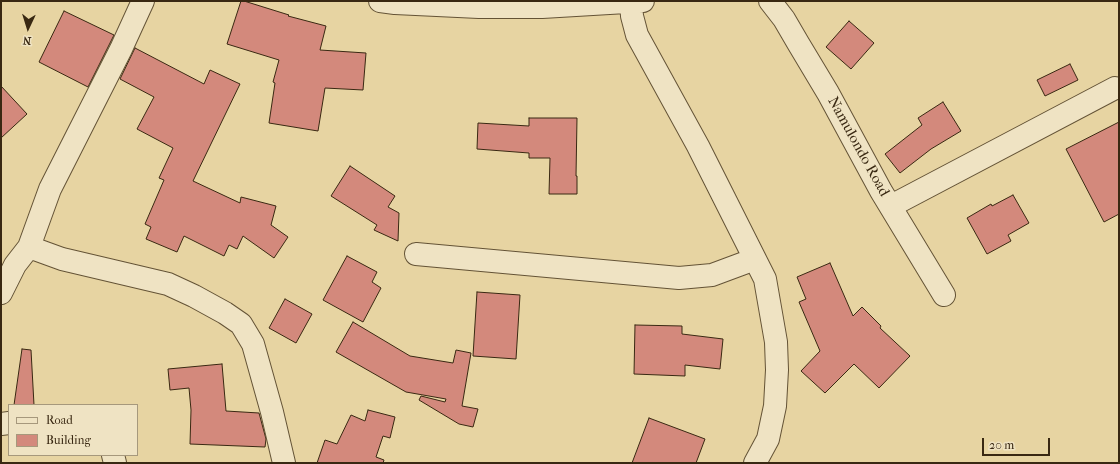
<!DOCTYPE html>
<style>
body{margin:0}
#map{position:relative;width:1120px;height:464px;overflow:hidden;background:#e7d4a2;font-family:"IM FELL French Canon",serif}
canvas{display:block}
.frame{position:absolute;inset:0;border:2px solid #392812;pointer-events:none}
.legend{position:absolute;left:8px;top:404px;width:130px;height:52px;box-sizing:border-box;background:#efe3c3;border:1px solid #a6987c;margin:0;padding:5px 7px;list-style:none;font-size:12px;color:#392812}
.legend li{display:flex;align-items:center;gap:8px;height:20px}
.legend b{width:20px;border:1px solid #a6987c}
.north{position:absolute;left:8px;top:8px;width:40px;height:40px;-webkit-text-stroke:3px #efe3c3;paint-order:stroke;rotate:184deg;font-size:11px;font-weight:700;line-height:16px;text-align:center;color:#392812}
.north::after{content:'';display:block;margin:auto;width:14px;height:18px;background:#392812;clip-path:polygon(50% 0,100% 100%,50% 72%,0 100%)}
.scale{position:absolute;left:982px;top:438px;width:68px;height:18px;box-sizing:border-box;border:2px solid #392812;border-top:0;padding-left:5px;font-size:12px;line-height:14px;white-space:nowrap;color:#392812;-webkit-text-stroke:3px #efe3c3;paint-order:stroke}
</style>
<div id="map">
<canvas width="1120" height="464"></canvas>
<div class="frame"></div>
<ul class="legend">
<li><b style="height:5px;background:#efe3c3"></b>Road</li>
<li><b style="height:11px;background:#d3897c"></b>Building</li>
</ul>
<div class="north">N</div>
<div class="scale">20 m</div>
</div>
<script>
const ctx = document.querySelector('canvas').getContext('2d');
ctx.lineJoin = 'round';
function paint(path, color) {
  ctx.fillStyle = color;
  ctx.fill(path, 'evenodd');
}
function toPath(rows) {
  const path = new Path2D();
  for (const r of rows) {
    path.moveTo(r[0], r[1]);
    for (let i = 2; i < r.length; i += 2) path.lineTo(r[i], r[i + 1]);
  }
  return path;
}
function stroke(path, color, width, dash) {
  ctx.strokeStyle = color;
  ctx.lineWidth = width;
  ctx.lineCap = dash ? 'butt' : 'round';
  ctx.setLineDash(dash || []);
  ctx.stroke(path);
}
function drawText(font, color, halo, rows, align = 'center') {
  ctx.font = font + ' "IM FELL French Canon",serif';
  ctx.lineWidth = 3;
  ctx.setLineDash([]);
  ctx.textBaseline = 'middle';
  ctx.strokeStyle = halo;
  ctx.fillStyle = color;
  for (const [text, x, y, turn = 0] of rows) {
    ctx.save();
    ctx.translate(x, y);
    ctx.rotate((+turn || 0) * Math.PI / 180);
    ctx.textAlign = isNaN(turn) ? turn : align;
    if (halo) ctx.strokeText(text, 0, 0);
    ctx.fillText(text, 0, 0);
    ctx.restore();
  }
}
const building = toPath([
 [241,1,244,1,289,15,288,16,326,26,320,50,366,53,363,90,325,88,318,131,269,123,275,83,273,82,279,60,227,44,241,1],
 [64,11,114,35,88,87,39,62,64,11],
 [849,21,874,43,851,69,826,47,849,21],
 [135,48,204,84,210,70,240,84,193,181,240,203,241,197,276,206,271,225,288,237,274,258,243,236,237,249,229,245,224,256,184,236,177,252,146,239,151,227,145,224,164,180,159,178,173,148,137,129,154,97,120,79,135,48],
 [1070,64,1078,80,1045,96,1037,80,1070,64],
 [1,86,27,114,1,138,1,86],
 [943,102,961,131,931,149,900,173,885,154,922,125,918,118,943,102],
 [529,118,577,118,576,176,577,176,577,194,549,194,550,158,529,158,529,153,477,149,478,123,529,126,529,118],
 [1119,122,1119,214,1104,222,1066,149,1119,122],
 [350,166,395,196,388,207,399,213,398,241,374,230,377,225,331,196,350,166],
 [1013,195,1029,223,1008,235,1011,241,987,254,967,218,991,204,992,206,1013,195],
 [347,256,377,272,372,282,381,288,363,322,323,300,347,256],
 [830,263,853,316,862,307,881,326,880,328,910,356,879,388,854,364,825,393,801,371,820,351,799,302,806,299,797,277,830,263],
 [477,292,520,295,516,359,473,356,477,292],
 [285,299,312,314,296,343,269,328,285,299],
 [353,322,410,356,453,363,456,350,471,353,462,406,478,409,473,427,459,424,419,400,421,396,445,402,446,399,406,392,336,352,353,322],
 [635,325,682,326,682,334,723,339,720,369,685,365,685,376,634,374,635,325],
 [22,349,31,350,34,405,14,405,22,349],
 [222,364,226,411,259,413,266,439,265,447,190,444,191,410,189,388,170,390,168,369,222,364],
 [368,410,395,417,390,438,383,436,376,457,384,460,383,463,317,463,325,440,337,444,351,415,365,421,368,410],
 [649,418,705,439,696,463,632,463,649,418]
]);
const minor = toPath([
 [380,1,395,3,479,7,542,7,643,1],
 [770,1,784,19,798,43,828,93,881,191,944,295],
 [631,2,632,16,637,35,698,146,765,279,776,342,777,370,775,406,768,439,755,463],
 [891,206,1115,88],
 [29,247,62,259,168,284,194,296,225,313,241,324,253,344,272,412,284,463],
 [416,254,679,278,712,275,755,259],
 [1,293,15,265,29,247,50,189,121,49,143,1],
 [1,424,9,423],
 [113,455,115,463]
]);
const streetNames = [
 ["Namulondo Road",858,147,61]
];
paint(building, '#d3897c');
stroke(building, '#392812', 1);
stroke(minor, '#645336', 24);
stroke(minor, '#efe3c3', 22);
drawText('15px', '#392812', '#efe3c3', streetNames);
</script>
